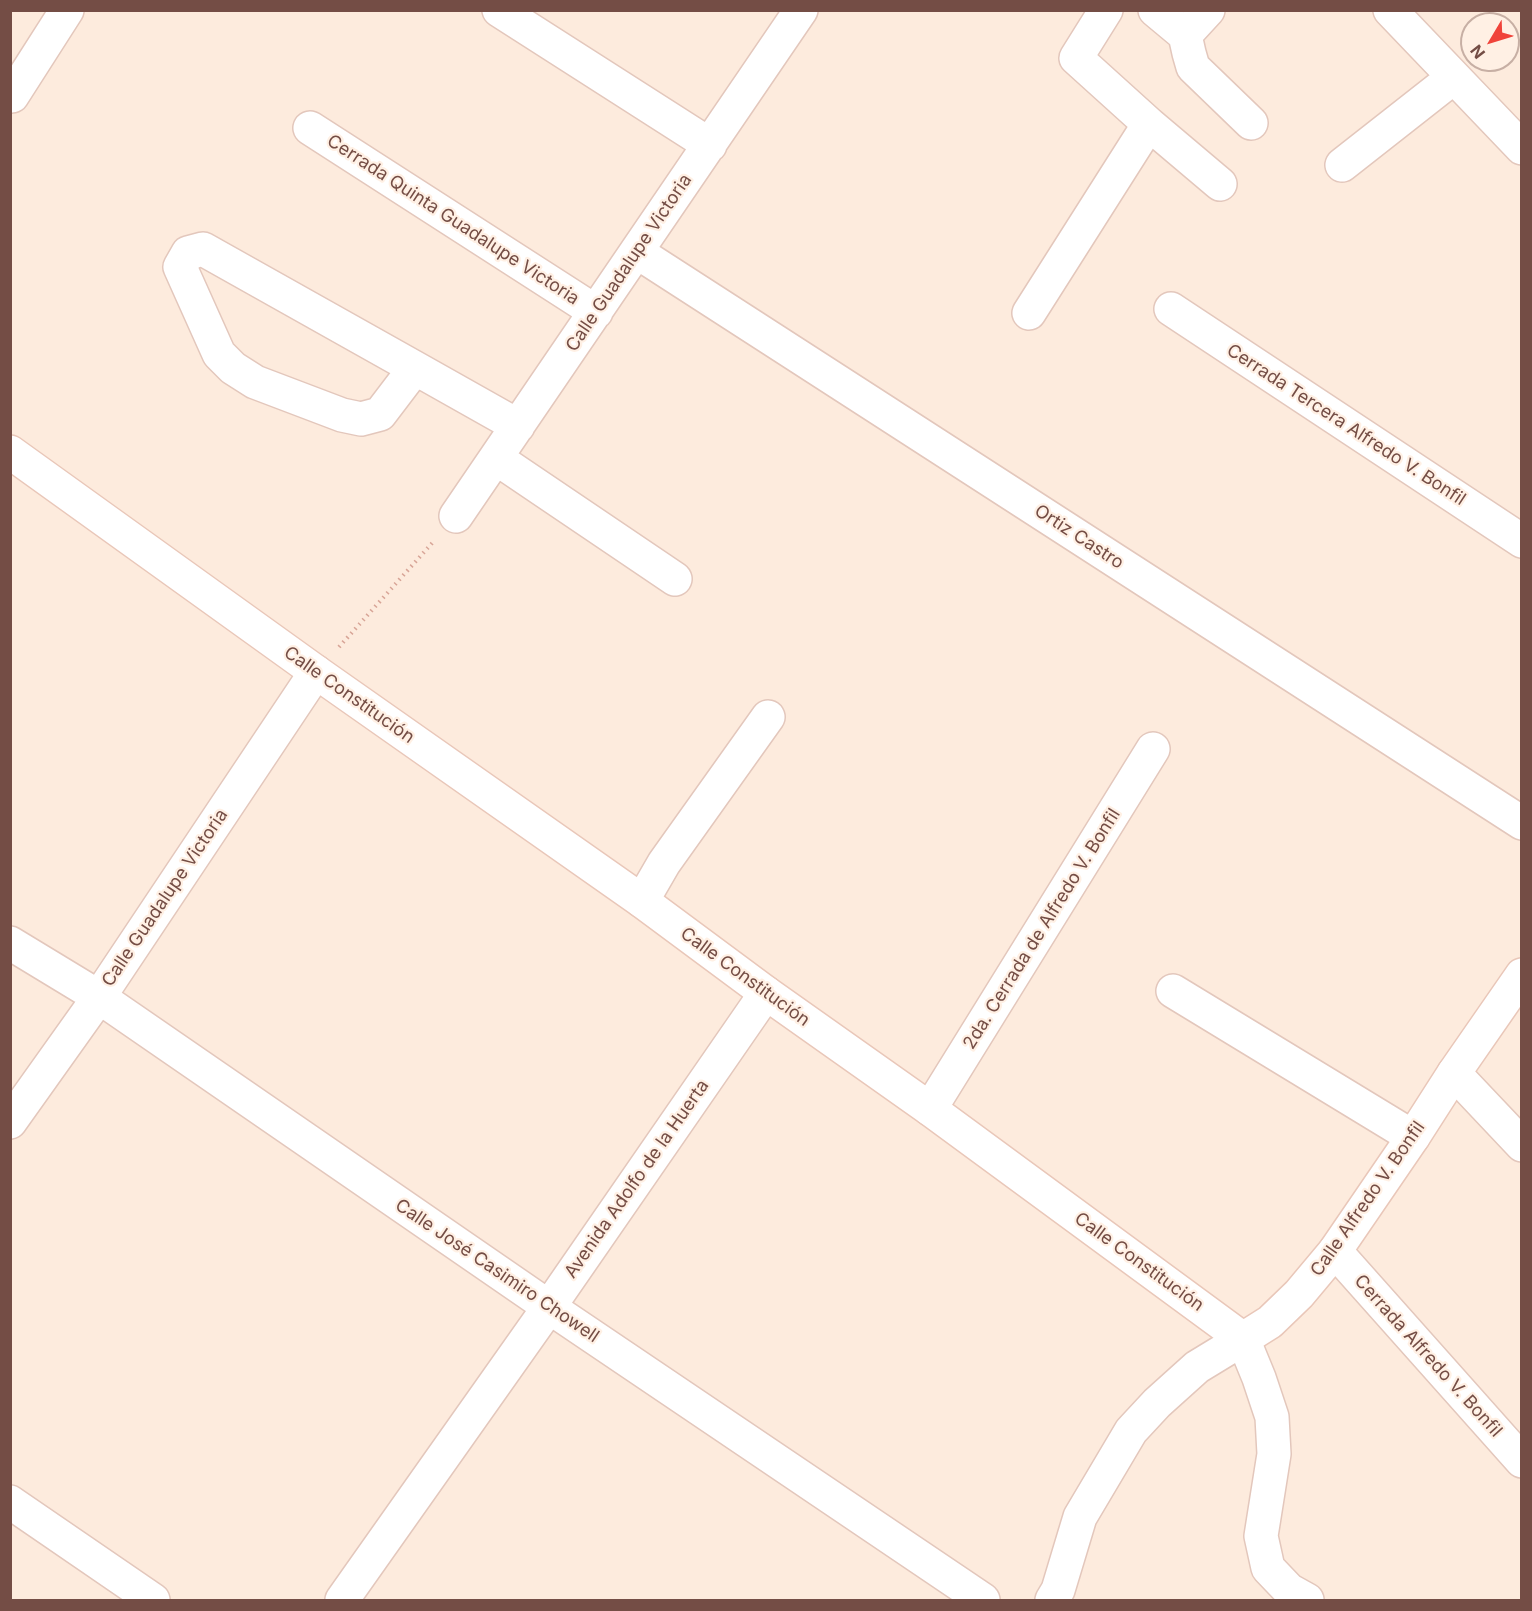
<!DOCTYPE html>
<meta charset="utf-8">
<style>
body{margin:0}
#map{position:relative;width:1532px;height:1611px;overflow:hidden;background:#fdebdd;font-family:Inter,sans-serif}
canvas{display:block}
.frame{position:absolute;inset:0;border:12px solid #744d45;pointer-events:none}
.north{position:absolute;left:1460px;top:12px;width:60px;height:60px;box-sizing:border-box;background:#fff0e4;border:2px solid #c7afa4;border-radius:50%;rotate:232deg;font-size:16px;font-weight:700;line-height:24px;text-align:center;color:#744d45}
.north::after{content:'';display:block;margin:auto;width:21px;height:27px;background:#f0433a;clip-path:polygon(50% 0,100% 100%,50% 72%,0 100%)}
</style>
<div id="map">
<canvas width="1532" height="1611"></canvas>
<div class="frame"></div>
<div class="north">N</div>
</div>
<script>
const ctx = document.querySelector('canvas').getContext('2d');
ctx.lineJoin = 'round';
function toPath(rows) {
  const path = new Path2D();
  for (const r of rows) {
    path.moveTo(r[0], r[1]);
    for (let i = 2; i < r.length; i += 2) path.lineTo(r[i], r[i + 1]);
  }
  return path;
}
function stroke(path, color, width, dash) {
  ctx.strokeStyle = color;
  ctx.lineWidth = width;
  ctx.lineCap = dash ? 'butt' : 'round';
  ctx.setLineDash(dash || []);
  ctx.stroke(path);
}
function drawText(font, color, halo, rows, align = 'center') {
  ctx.font = font + ' Inter,sans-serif';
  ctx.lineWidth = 4.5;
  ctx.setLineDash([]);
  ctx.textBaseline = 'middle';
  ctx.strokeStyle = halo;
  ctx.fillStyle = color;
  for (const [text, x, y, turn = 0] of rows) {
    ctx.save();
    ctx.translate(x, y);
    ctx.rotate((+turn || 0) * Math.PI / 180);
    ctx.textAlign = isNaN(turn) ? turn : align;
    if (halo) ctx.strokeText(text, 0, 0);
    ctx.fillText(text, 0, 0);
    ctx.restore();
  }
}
const path = toPath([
 [339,647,434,541]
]);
const street = toPath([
 [499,10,710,145],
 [1106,10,1076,58,1149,124,1220,184],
 [1155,10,1185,35,1208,10],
 [1390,10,1522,148],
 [1185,35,1189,53,1193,67,1251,123],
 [12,96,67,10],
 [310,128,596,312],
 [1342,165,1454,77],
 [637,252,1522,823],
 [1171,309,1522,541],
 [1029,313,1149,124],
 [415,368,380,414,361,419,342,415,255,382,233,368,219,354,180,267,188,253,203,249,415,368,518,426],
 [496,458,675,579],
 [456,516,801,10],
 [642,901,664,863,768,717],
 [10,943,99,997,549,1307,983,1600],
 [1173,991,1413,1137],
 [1454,1073,1522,1145],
 [930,1109,1153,749],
 [10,1122,99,997,316,672],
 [1335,1251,1522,1461],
 [10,1502,153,1600],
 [342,1600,549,1307,766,993],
 [1052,1600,1058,1590,1080,1517,1131,1431,1157,1403,1197,1367,1243,1339,1259,1378,1272,1417,1274,1454,1261,1536,1268,1568,1289,1590,1307,1600]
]);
const secondary = toPath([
 [10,452,316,672,642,901,766,993,930,1109,1243,1339,1270,1322,1299,1294,1335,1251,1413,1137,1454,1073,1522,975]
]);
const streetNames = [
 ["Cerrada Quinta Guadalupe Victoria",453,220,33],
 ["Calle Guadalupe Victoria",629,263,-56],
 ["Cerrada Tercera Alfredo V. Bonfil",1346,425,33],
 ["Ortiz Castro",1079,537,33],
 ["Calle Constitución",349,695,35],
 ["Calle Guadalupe Victoria",165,898,-56],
 ["2da. Cerrada de Alfredo V. Bonfil",1042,929,-58],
 ["Calle Constitución",745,977,36],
 ["Avenida Adolfo de la Huerta",637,1179,-55],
 ["Calle Alfredo V. Bonfil",1368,1199,-55],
 ["Calle Constitución",1139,1262,36],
 ["Calle José Casimiro Chowell",497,1271,34],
 ["Cerrada Alfredo V. Bonfil",1428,1356,48]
];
stroke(street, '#e3c7bc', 36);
stroke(secondary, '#e9c7b9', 36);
stroke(path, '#d8a597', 4, [1.5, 4.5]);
stroke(street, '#fff', 33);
stroke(secondary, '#fff', 33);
drawText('18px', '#744d45', '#fff0e4', streetNames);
</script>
